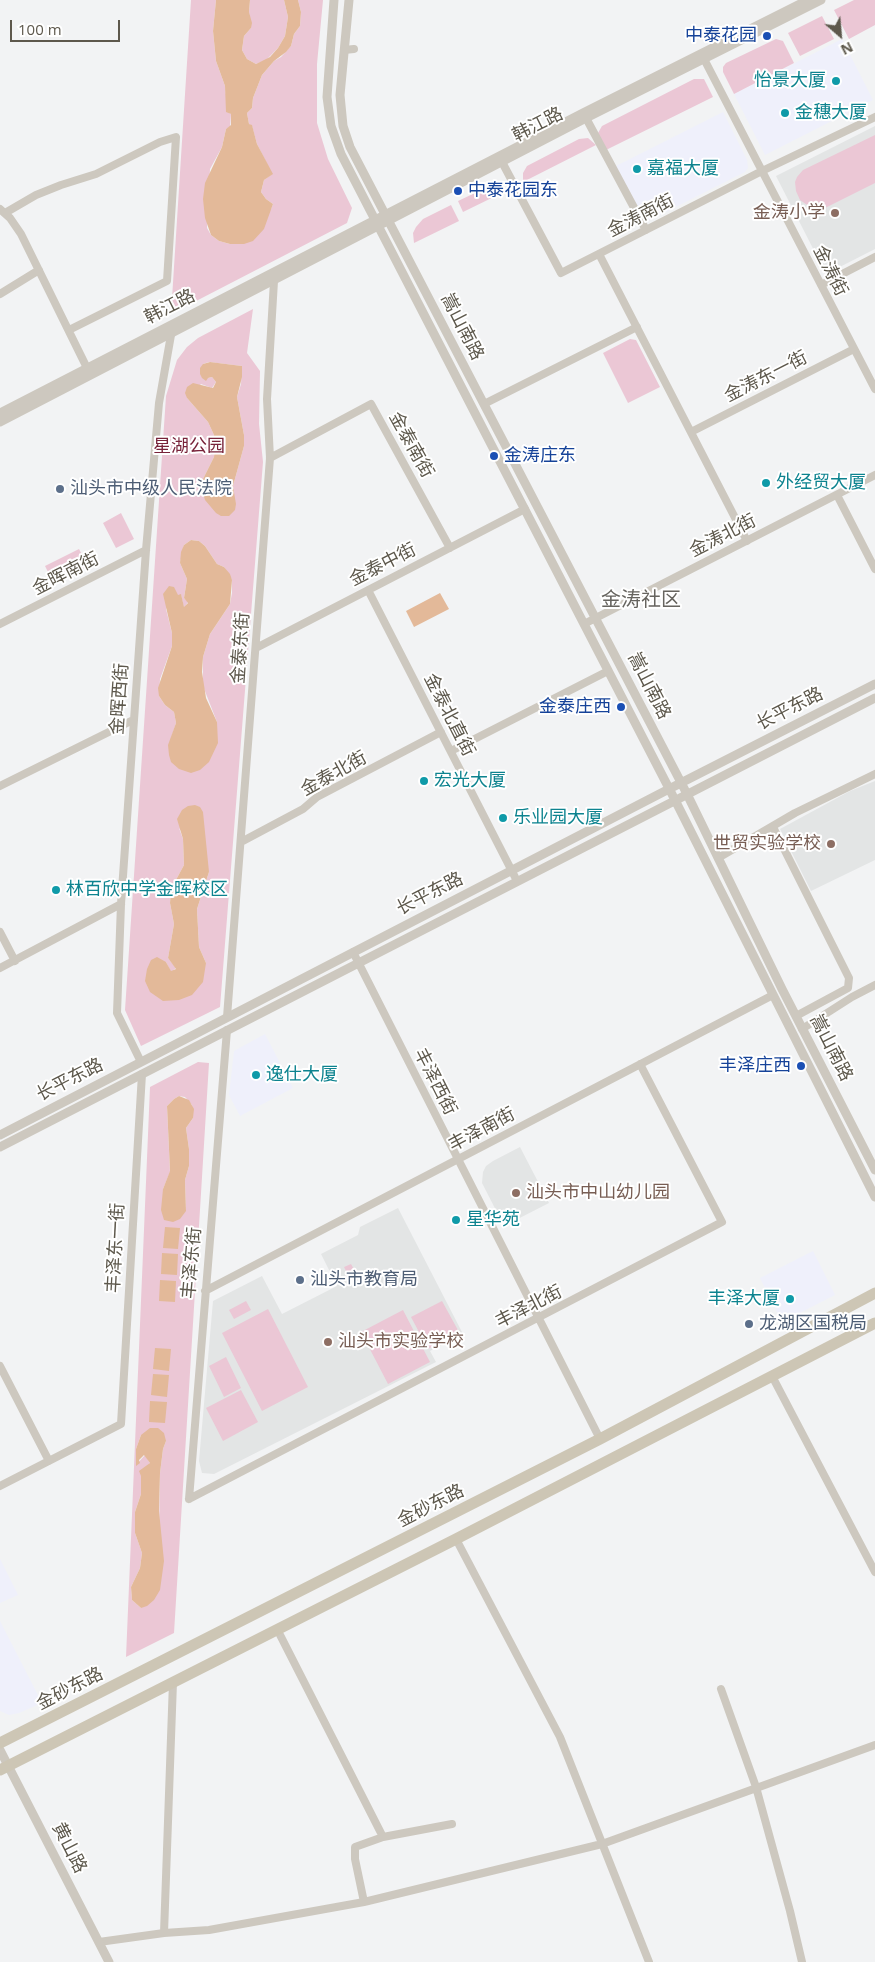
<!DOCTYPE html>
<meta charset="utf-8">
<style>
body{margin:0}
#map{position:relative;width:875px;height:1962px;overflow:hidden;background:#f2f3f4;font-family:"Open Sans",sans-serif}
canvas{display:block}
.north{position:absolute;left:815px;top:10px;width:50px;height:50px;-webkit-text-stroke:4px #fff;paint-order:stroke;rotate:153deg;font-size:14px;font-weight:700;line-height:20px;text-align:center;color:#5d584c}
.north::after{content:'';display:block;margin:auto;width:18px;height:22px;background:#5d584c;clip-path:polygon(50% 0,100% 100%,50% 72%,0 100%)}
.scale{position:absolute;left:10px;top:20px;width:110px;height:22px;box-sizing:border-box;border:2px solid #5d584c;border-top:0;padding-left:6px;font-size:15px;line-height:18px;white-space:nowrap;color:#5d584c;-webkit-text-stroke:4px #fff;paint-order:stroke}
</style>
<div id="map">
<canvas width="875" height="1962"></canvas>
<div class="north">N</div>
<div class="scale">100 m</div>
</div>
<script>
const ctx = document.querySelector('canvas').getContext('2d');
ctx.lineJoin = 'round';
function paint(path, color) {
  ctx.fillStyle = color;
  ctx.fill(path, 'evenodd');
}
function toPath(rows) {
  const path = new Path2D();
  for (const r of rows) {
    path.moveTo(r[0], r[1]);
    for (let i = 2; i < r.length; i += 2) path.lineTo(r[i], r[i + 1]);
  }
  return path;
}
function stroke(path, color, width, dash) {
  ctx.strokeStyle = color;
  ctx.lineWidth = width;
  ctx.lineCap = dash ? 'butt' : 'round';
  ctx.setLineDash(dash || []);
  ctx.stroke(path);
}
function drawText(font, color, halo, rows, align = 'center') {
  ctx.font = font + ' "Open Sans","Noto Sans SC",sans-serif';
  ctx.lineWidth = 4;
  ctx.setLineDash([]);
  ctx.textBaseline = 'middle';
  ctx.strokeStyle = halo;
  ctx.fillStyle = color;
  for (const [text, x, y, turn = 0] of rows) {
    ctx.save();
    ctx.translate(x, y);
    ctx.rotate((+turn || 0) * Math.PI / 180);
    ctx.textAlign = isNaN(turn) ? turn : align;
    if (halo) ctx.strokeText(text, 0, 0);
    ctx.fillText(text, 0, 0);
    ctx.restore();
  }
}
const commercial = toPath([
 [842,39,873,100,765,155,734,94],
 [723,112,747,160,748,168,745,172,646,222,616,166],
 [265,1034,293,1088,240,1116,229,1095,234,1051],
 [813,1251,835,1295,782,1322,760,1278],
 [0,1559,18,1595,0,1603],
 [0,1621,42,1703,19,1713,9,1715,0,1711]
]);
const education = toPath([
 [875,126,875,249,826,274,776,176],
 [875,781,875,860,811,891,780,829,850,791],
 [520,1147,549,1203,504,1226,482,1183,483,1172,486,1166,493,1161],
 [398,1208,463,1334,430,1351,436,1362,214,1474,202,1473,199,1461,213,1301,262,1276,282,1314,337,1286,321,1254,358,1235,360,1227]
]);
const green = toPath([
 [191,0,216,0,213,31,216,61,225,86,228,112,231,114,230,127,226,129,222,147,210,169,207,228,211,235,219,241,230,244,271,209,273,204,266,199,261,192,264,180,272,174,257,144,252,126,249,124,247,113,252,108,253,98,262,75,274,61,281,57,291,46,294,34,300,26,301,12,298,0,323,0,317,64,317,123,328,159,352,208,347,223,171,314],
 [250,0,284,0,288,17,285,36,278,48,266,60,256,64,247,59,242,50,244,36,251,28,249,12],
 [854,0,875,0,875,25,849,39,834,10],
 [822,16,834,39,800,56,788,33],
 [776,39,783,41,794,63,734,94,723,72,723,67,726,63],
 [694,79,704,79,713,97,606,150,598,133,602,126],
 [875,135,875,183,823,209,813,209,800,200,796,191,795,182,797,177,803,170],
 [588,138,596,145,523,182,523,173,527,166,579,139],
 [494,184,503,187,506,191,463,212,458,201],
 [451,205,459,221,414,243,413,233,416,227,423,219],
 [253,309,247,353,260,371,259,424,263,462,220,1007,141,1046,125,1010,166,396,177,360,187,347,198,338],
 [209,362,242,366,241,384,237,397,244,435,244,446,233,486,234,494,203,479,214,457,215,448,214,435,208,422,187,398,201,384,212,388,216,382,212,377,208,378,203,364],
 [191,540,199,541,205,546,217,564,224,567,232,580,232,593,230,604,210,634,203,657,203,686,217,722,169,745,176,723,174,712,165,705,159,696,160,679,172,646,172,633,166,609,178,595,181,595,184,608,188,602,184,598,187,579,180,563,184,545],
 [179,828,209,872,197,909,199,947,206,963,145,981,166,962,171,972,176,968,168,958,174,924,170,903,171,889,184,865,183,839],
 [630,339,636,340,660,387,628,403,603,353],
 [121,513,134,539,116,548,103,523],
 [79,549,88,566,54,584,45,566],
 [198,1062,209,1063,174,1633,126,1657,150,1087],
 [179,1096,185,1097,192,1105,193,1118,186,1128,189,1149,189,1166,185,1180,186,1211,163,1189,170,1172,167,1106,174,1099],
 [141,1435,166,1441,163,1449,160,1473,159,1531,141,1608,132,1600,131,1587,140,1568,142,1553,135,1533,135,1512,141,1494,141,1476,150,1463,145,1455,136,1465,136,1449],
 [351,1264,359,1279,352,1283,344,1267],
 [246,1301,251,1310,234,1319,229,1310],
 [442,1301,459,1332,428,1349,411,1317],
 [268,1309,308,1387,262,1411,222,1333],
 [403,1310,430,1362,388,1384,361,1332],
 [226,1357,241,1388,224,1397,209,1366],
 [241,1390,258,1422,223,1441,206,1408]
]);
const water = toPath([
 [216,0,250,0,249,12,252,23,251,28,244,36,242,50,247,59,256,64,270,57,278,48,285,36,288,17,284,0,298,0,301,12,300,26,294,34,291,46,286,52,274,61,262,75,253,98,252,108,247,113,249,124,252,125,257,144,273,174,264,180,261,192,266,199,273,204,264,229,253,241,244,244,230,244,219,241,211,235,205,218,203,199,205,183,222,147,226,129,231,125,231,114,226,112,225,86,216,61,213,31],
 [210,362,242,366,242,377,237,397,244,435,244,446,233,486,236,504,235,510,229,516,221,516,216,513,205,500,202,490,203,479,214,457,215,448,214,435,208,422,187,398,185,393,187,387,193,383,213,388,216,382,212,377,208,378,206,381,202,378,200,374,200,368,203,364],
 [191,540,199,541,205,546,217,564,224,567,230,574,232,580,230,604,210,634,203,657,202,672,206,698,217,722,218,743,209,762,200,770,191,773,179,769,171,762,169,755,168,745,176,723,174,712,165,705,159,696,158,688,172,646,172,633,163,594,169,586,174,587,178,595,181,594,184,607,188,603,184,598,187,579,180,563,181,552,184,545],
 [440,593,449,609,414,627,406,611],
 [195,805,200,807,203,812,209,872,197,909,199,947,206,963,203,982,192,995,179,1000,163,1001,150,992,145,981,147,969,151,960,157,957,166,962,171,971,176,969,168,958,174,924,170,903,171,889,184,865,183,839,177,819,182,810,188,806],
 [179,1096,189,1100,194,1109,193,1118,186,1128,189,1149,189,1166,185,1180,186,1211,180,1219,173,1222,164,1220,161,1210,163,1189,170,1171,167,1106,174,1099],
 [165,1227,180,1228,178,1249,163,1248],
 [162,1253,178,1254,177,1275,161,1274],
 [160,1280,176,1281,175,1302,159,1301],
 [155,1348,171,1349,169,1371,153,1369],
 [153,1374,169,1375,167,1397,151,1395],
 [150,1401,167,1402,165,1423,149,1422],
 [150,1428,158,1428,164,1433,166,1441,163,1449,160,1473,159,1511,164,1561,160,1590,154,1600,147,1606,141,1608,132,1600,131,1587,140,1568,142,1553,135,1533,135,1512,141,1494,141,1476,139,1471,150,1463,144,1455,139,1460,140,1463,136,1466,136,1449,141,1435]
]);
const minor = toPath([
 [344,50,354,49],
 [704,59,875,389],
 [586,118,646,230],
 [502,162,561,273,762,171,875,117],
 [0,209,10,218,21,234,87,368],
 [5,213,36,195,61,185,96,174,160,142,176,137,167,281,69,330],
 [599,254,747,541],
 [821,285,875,257],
 [0,294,39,270],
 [484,404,637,327],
 [691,432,854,349],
 [270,458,371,404,450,548],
 [837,495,875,569],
 [368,590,517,881],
 [0,624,146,550],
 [584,624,875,475],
 [256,648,525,509],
 [451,751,608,671],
 [0,786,133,720],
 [773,827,849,978,848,988,796,1016],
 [241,842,303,809,317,797,441,732],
 [718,858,795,813,875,774],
 [0,932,15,961],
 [353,952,600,1439],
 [0,968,121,904],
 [227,1017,270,458,267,399,274,281],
 [802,1029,852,997,875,985],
 [141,1062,117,1013,121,904,146,550,159,403,171,335],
 [205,1291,773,995],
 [0,1366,49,1461],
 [772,1376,875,1572],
 [0,1486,121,1424,142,1074],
 [189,1499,722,1222,640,1064],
 [189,1499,227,1030],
 [456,1539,560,1737,649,1962],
 [277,1629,383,1837],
 [721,1689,756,1787,790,1911,802,1962],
 [364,1902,355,1859,355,1847,383,1837,452,1824],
 [164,1933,173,1682],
 [99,1942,164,1933,209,1930,364,1902,602,1844,875,1745]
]);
const tertiary = toPath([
 [334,0,327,97,331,126,341,154,675,800,875,1197],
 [349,0,340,95,343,126,350,147,687,794,782,989,875,1170],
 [0,413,583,113,808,0],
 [0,422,586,118,821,0],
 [0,1135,669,789,875,684],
 [0,1147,875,698],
 [0,1750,109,1962]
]);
const primary = toPath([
 [0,1743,600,1439,875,1293],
 [0,1770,456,1539,875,1323]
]);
const markers = [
 [767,36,5,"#1a4fb4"],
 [836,81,5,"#0f9aa8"],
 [785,113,5,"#0f9aa8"],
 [637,169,5,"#0f9aa8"],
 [458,191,5,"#1a4fb4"],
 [835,213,5,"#8d6e63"],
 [494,456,5,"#1a4fb4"],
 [766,483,5,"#0f9aa8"],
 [60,489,5,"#5c6f8a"],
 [621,707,5,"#1a4fb4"],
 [424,781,5,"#0f9aa8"],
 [503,818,5,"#0f9aa8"],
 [831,844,5,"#8d6e63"],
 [56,890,5,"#0f9aa8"],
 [801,1066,5,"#1a4fb4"],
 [256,1075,5,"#0f9aa8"],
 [516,1193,5,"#8d6e63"],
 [456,1220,5,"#0f9aa8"],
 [300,1280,5,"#5c6f8a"],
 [790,1299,5,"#0f9aa8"],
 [749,1324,5,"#5c6f8a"],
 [328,1342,5,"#8d6e63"]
];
const transitNames = [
 ["中泰花园",757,36],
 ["中泰花园东",468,191,"left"],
 ["金涛庄东",504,456,"left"],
 ["金泰庄西",611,707],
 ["丰泽庄西",791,1066]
];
const cultureNames = [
 ["怡景大厦",826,81,"right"],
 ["金穗大厦",795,113],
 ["嘉福大厦",647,169],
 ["外经贸大厦",776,483],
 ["宏光大厦",434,781],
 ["乐业园大厦",513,818],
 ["林百欣中学金晖校区",66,890],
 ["逸仕大厦",266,1075],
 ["星华苑",466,1220],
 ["丰泽大厦",780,1299,"right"]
];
const streetNames = [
 ["韩江路",538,125,-27],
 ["金涛南街",641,216,-27],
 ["金涛街",830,271,63],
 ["韩江路",170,307,-27],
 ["嵩山南路",462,327,63],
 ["金涛东一街",766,377,-27],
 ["金泰南街",411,445,61],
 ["金涛北街",723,536,-27],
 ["金泰中街",383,565,-27],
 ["金晖南街",66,574,-27],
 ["金泰东街",241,648,-86],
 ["嵩山南路",649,686,63],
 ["金晖西街",120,699,-86],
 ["长平东路",790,709,-27],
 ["金泰北直街",449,715,63],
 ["金泰北街",334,774,-29],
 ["长平东路",430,894,-27],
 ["嵩山南路",831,1048,63],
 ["长平东路",70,1080,-27],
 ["丰泽西街",435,1082,63],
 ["丰泽南街",482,1130,-28],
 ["丰泽东一街",116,1248,-87],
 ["丰泽东街",192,1263,-85],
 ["丰泽北街",529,1307,-27],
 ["金砂东路",431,1506,-27],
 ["金砂东路",70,1689,-27],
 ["黄山路",69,1848,63]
];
const educationNames = [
 ["金涛小学",825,213],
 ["世贸实验学校",821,844],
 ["汕头市中山幼儿园",526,1193,"left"],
 ["汕头市实验学校",338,1342,"left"]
];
const parkNames = [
 ["星湖公园",189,447]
];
const serviceNames = [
 ["汕头市中级人民法院",70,489],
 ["汕头市教育局",310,1280],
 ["龙湖区国税局",759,1324]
];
const quarterNames = [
 ["金涛社区",641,600]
];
paint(commercial, '#eff0fb');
paint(education, '#e3e5e5');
paint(green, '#ebc7d5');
paint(water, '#e3b999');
stroke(minor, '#cdc8bf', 8);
stroke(tertiary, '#cdc8bf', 9);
stroke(primary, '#cdc6b5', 11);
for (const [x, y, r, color] of markers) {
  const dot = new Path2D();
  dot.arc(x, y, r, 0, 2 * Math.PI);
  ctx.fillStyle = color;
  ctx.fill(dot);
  stroke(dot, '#fff', 2);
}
drawText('18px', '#164399', '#fff', transitNames, 'right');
drawText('18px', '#0d838f', '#fff', cultureNames, 'left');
drawText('18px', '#5d584c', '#fff', streetNames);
drawText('18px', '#785e54', '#fff', educationNames, 'right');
drawText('18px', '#78233a', '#fff', parkNames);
drawText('18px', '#4e5e75', '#fff', serviceNames, 'left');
drawText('20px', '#66645f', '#fff', quarterNames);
</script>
